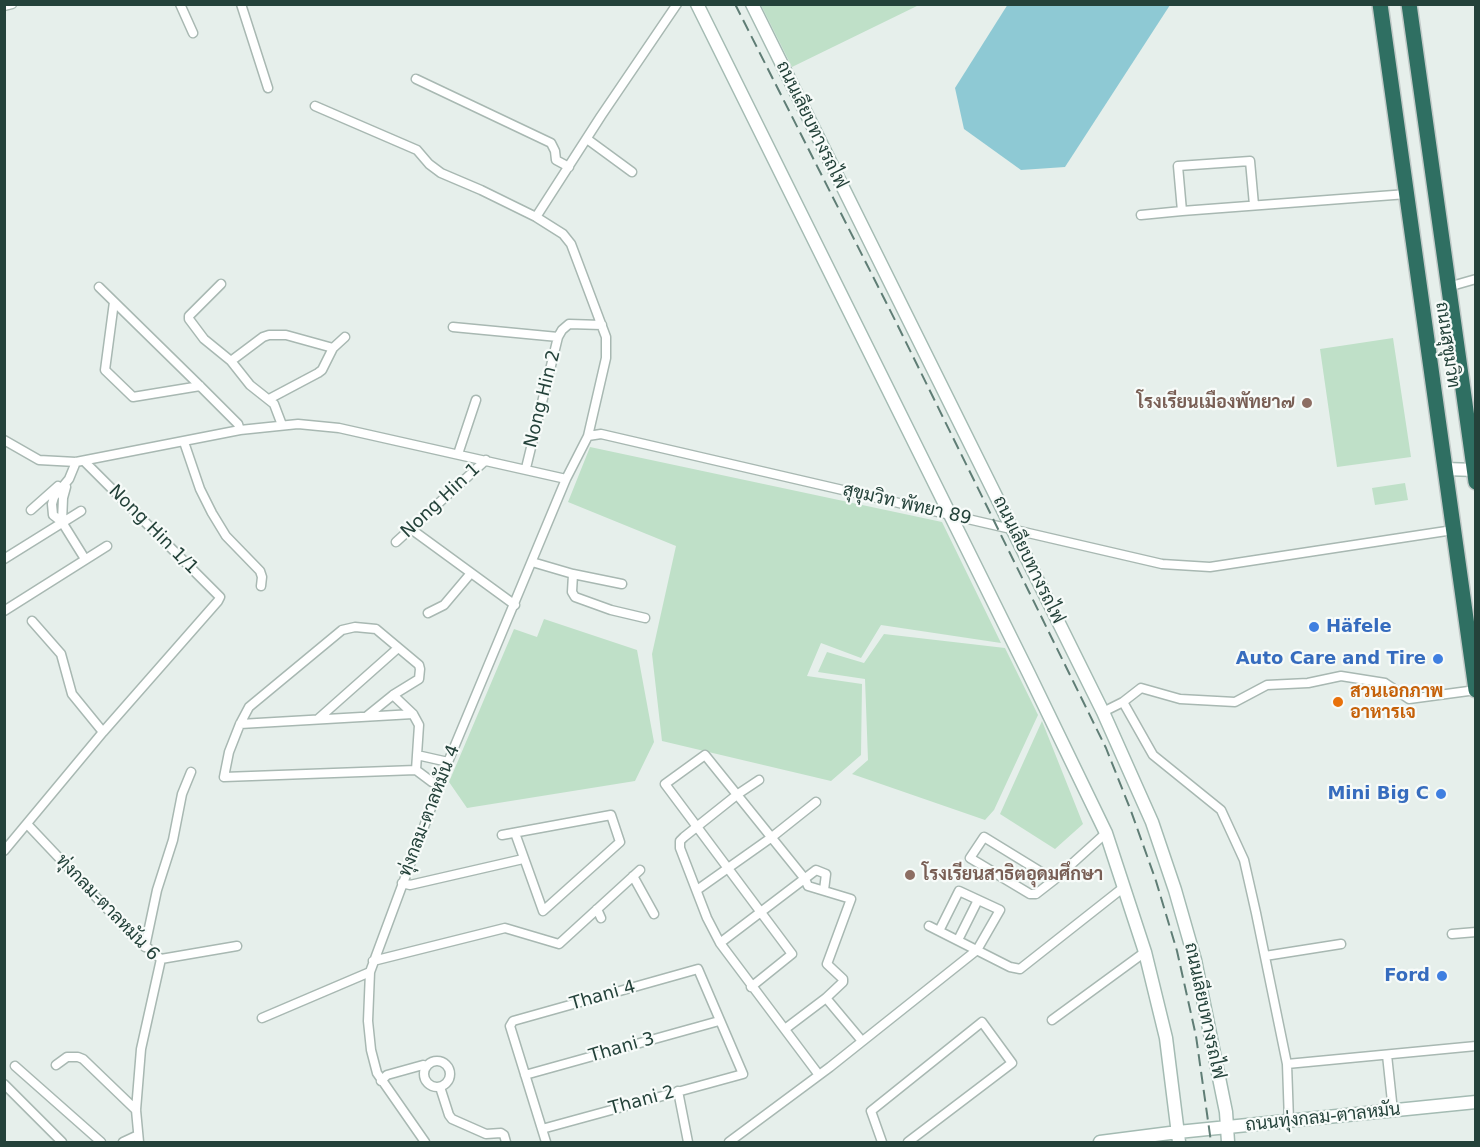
<!DOCTYPE html>
<meta charset="utf-8">
<style>
body{margin:0}
#map{position:relative;width:1480px;height:1147px;overflow:hidden;background:#e6efeb;font-family:"DejaVu Sans",sans-serif}
canvas{display:block}
.frame{position:absolute;inset:0;border:6px solid #24423a;pointer-events:none}
</style>
<div id="map">
<canvas width="1480" height="1147"></canvas>
<div class="frame"></div>
</div>
<script>
const ctx = document.querySelector('canvas').getContext('2d');
ctx.lineJoin = 'round';
function paint(path, color) {
  ctx.fillStyle = color;
  ctx.fill(path, 'evenodd');
}
function toPath(rows) {
  const path = new Path2D();
  for (const r of rows) {
    if (r.length === 3) {
      path.moveTo(r[0] + r[2], r[1]);
      path.arc(r[0], r[1], r[2], 0, 2 * Math.PI);
      continue;
    }
    path.moveTo(r[0], r[1]);
    for (let i = 2; i < r.length; i += 2) path.lineTo(r[i], r[i + 1]);
  }
  return path;
}
function stroke(path, color, width, dash) {
  ctx.strokeStyle = color;
  ctx.lineWidth = width;
  ctx.lineCap = dash ? 'butt' : 'round';
  ctx.setLineDash(dash || []);
  ctx.stroke(path);
}
function drawText(font, color, halo, rows, align = 'center') {
  ctx.font = font + ' "DejaVu Sans",Sarabun,sans-serif';
  ctx.lineWidth = 4.5;
  ctx.setLineDash([]);
  ctx.textBaseline = 'middle';
  ctx.strokeStyle = halo;
  ctx.fillStyle = color;
  for (const [text, x, y, turn = 0] of rows) {
    ctx.save();
    ctx.translate(x, y);
    ctx.rotate((+turn || 0) * Math.PI / 180);
    ctx.textAlign = isNaN(turn) ? turn : align;
    if (halo) ctx.strokeText(text, 0, 0);
    ctx.fillText(text, 0, 0);
    ctx.restore();
  }
}
const green = toPath([
 [761,5,919,5,792,67],
 [1393,338,1411,457,1337,467,1320,349],
 [590,447,942,522,1001,643,881,625,861,658,821,643,807,676,862,684,861,755,831,781,662,741,652,654,676,546,568,502],
 [1405,483,1408,500,1375,505,1372,488],
 [544,619,637,650,654,742,635,781,467,808,449,782,514,629,537,637],
 [884,634,1005,648,1038,715,994,810,985,820,852,774,868,760,865,679,818,672,827,652,864,663],
 [1042,721,1083,824,1055,849,1000,814]
]);
const water = toPath([
 [1008,4,1170,5,1065,167,1021,170,964,129,955,88]
]);
const street = toPath([
 [180,4,193,33],
 [241,4,268,88],
 [4,6,12,4],
 [416,79,551,143,555,151,556,160,569,167],
 [315,106,417,150,429,164,441,173,481,190,536,217,563,234,571,244,606,337,606,358,588,436],
 [587,139,632,172],
 [1254,205,1250,161,1178,166,1182,211,1407,194],
 [1141,215,1182,211],
 [536,217,601,116,677,4],
 [221,284,189,316,189,319,204,339,231,361,250,385,274,404,282,425],
 [99,287,200,386,238,424,240,430],
 [1448,287,1476,279],
 [114,302,105,370,133,397,200,386],
 [453,327,558,337],
 [231,361,263,337,269,335,286,335,333,348],
 [269,399,318,373,322,370,333,348,345,337],
 [4,440,39,460,76,462,240,430,298,424,339,428,566,479],
 [184,442,200,489,212,513,226,536,260,571,262,577,261,586],
 [458,454,476,400],
 [76,462,69,479,54,497,52,504,53,515,62,522,85,559],
 [526,468,558,337,562,330,569,324,602,325],
 [31,510,58,486],
 [62,522,63,498,66,487],
 [411,529,515,605],
 [396,542,486,460],
 [4,559,81,511],
 [532,562,573,574,572,592,575,597,611,610,645,618],
 [573,574,622,584],
 [4,611,107,546],
 [428,613,444,605,471,573],
 [32,621,61,654,72,694,103,732],
 [393,695,413,714,419,725,416,770],
 [1123,702,1141,688,1180,699,1235,702,1267,685,1308,683,1341,676,1385,683,1409,699,1476,690],
 [1103,712,1123,702,1153,755,1221,810,1244,860,1256,913,1287,1064,1289,1121],
 [367,716,393,695,419,679,420,669,419,665,376,629,355,627,342,630,249,707,240,724,229,752,224,777,416,770,432,782,441,785],
 [318,719,398,648],
 [240,724,413,714],
 [417,755,448,762],
 [759,780,738,794,684,837,680,841,680,848,707,918,720,943,819,1075],
 [27,824,130,933,161,959,141,1049,136,1110,139,1142],
 [502,835,611,815,620,842,543,911,515,833],
 [4,851,103,732,218,601,220,597,84,461],
 [633,876,654,914],
 [1054,880,984,837,970,858,1030,894,1036,894,1054,880,1106,833],
 [402,883,410,885,523,859],
 [697,890,772,837,816,802],
 [597,909,601,918],
 [929,926,1010,967,1020,969,1124,887],
 [1452,934,1476,932],
 [958,940,978,900],
 [720,943,816,870,826,874,824,890],
 [145,947,157,890,173,840,182,794,191,772],
 [1265,956,1341,944],
 [161,959,237,946],
 [373,961,505,928,559,944,640,870],
 [751,987,792,954,665,784,705,755,805,879,808,886,851,899,827,964,843,979,843,982,826,998,785,1029],
 [826,998,862,1041],
 [262,1018,370,972],
 [1052,1020,1145,952],
 [1387,1055,1393,1111],
 [437,1074,13],
 [1287,1064,1476,1046],
 [56,1065,67,1057,78,1057,83,1059,136,1110],
 [15,1066,101,1142],
 [525,1075,719,1021],
 [381,1081,387,1075,423,1065,427,1066],
 [4,1084,62,1142],
 [440,1087,449,1115,452,1119,486,1134,501,1133,504,1135,506,1142],
 [678,1091,688,1142],
 [542,1129,743,1074,698,969,513,1021,510,1026,546,1142],
 [123,1142,138,1135],
 [425,1142,377,1073,371,1050,368,1021,370,972,448,762,566,479,588,436,601,434,1162,564,1210,567,1453,530],
 [729,1142,830,1067,977,950,1000,910,959,891,939,931],
 [882,1142,871,1111,982,1022,1012,1063,908,1142]
]);
const secondary = toPath([
 [697,4,1028,672,1106,833,1145,952,1166,1038,1179,1142],
 [752,4,1103,712,1152,822,1175,890,1195,960,1226,1112,1228,1142],
 [1445,469,1476,470],
 [1100,1142,1178,1132,1476,1102]
]);
const highway = toPath([
 [1380,4,1476,690],
 [1409,4,1476,482]
]);
const rail = toPath([
 [735,4,896,322,1106,748,1131,811,1156,881,1177,951,1196,1036,1211,1142]
]);
const markers = [
 [1307,403,6,"#8d6e63"],
 [1314,627,6,"#3f7fe0"],
 [1438,659,6,"#3f7fe0"],
 [1338,702,6,"#e8710a"],
 [1441,794,6,"#3f7fe0"],
 [910,875,6,"#8d6e63"],
 [1442,976,6,"#3f7fe0"]
];
const streetNames = [
 ["ถนนเลียบทางรถไฟ",811,125,64],
 ["ถนนสุขุมวิท",1447,345,82],
 ["Nong Hin 2",543,399,-76],
 ["Nong Hin 1",441,501,-43],
 ["สุขุมวิท พัทยา 89",907,505,13],
 ["Nong Hin 1/1",153,530,45],
 ["ถนนเลียบทางรถไฟ",1028,560,64],
 ["ทุ่งกลม-ตาลหมัน 4",430,811,-69],
 ["ทุ่งกลม-ตาลหมัน 6",107,908,46],
 ["Thani 4",603,996,-16],
 ["ถนนเลียบทางรถไฟ",1204,1011,78],
 ["Thani 3",622,1048,-16],
 ["Thani 2",642,1101,-15],
 ["ถนนทุ่งกลม-ตาลหมัน",1323,1118,-6]
];
const educationNames = [
 ["โรงเรียนเมืองพัทยา๗",1295,403],
 ["โรงเรียนสาธิตอุดมศึกษา",922,875,"left"]
];
const shopNames = [
 ["Häfele",1326,627,"left"],
 ["Auto Care and Tire",1426,659],
 ["Mini Big C",1429,794],
 ["Ford",1430,976]
];
const foodNames = [
 ["สวนเอกภาพ",1350,692],
 ["อาหารเจ",1350,713]
];
paint(green, '#bfe0c8');
paint(water, '#8ec9d4');
stroke(street, '#a8b8b2', 11);
stroke(secondary, '#a4bbb3', 15);
stroke(highway, '#c2cac8', 18);
stroke(street, '#fff', 8);
stroke(secondary, '#fff', 12);
stroke(highway, '#2f6f62', 15);
stroke(rail, '#5f7d75', 2, [12, 6]);
for (const [x, y, r, color] of markers) {
  const dot = new Path2D();
  dot.arc(x, y, r, 0, 2 * Math.PI);
  ctx.fillStyle = color;
  ctx.fill(dot);
  stroke(dot, '#f7fbf9', 2);
}
drawText('18px', '#24423a', '#f7fbf9', streetNames);
drawText('bold 18px', '#785e54', '#f7fbf9', educationNames, 'right');
drawText('bold 18px', '#366cbe', '#f7fbf9', shopNames, 'right');
drawText('bold 18px', '#c56008', '#f7fbf9', foodNames, 'left');
</script>
